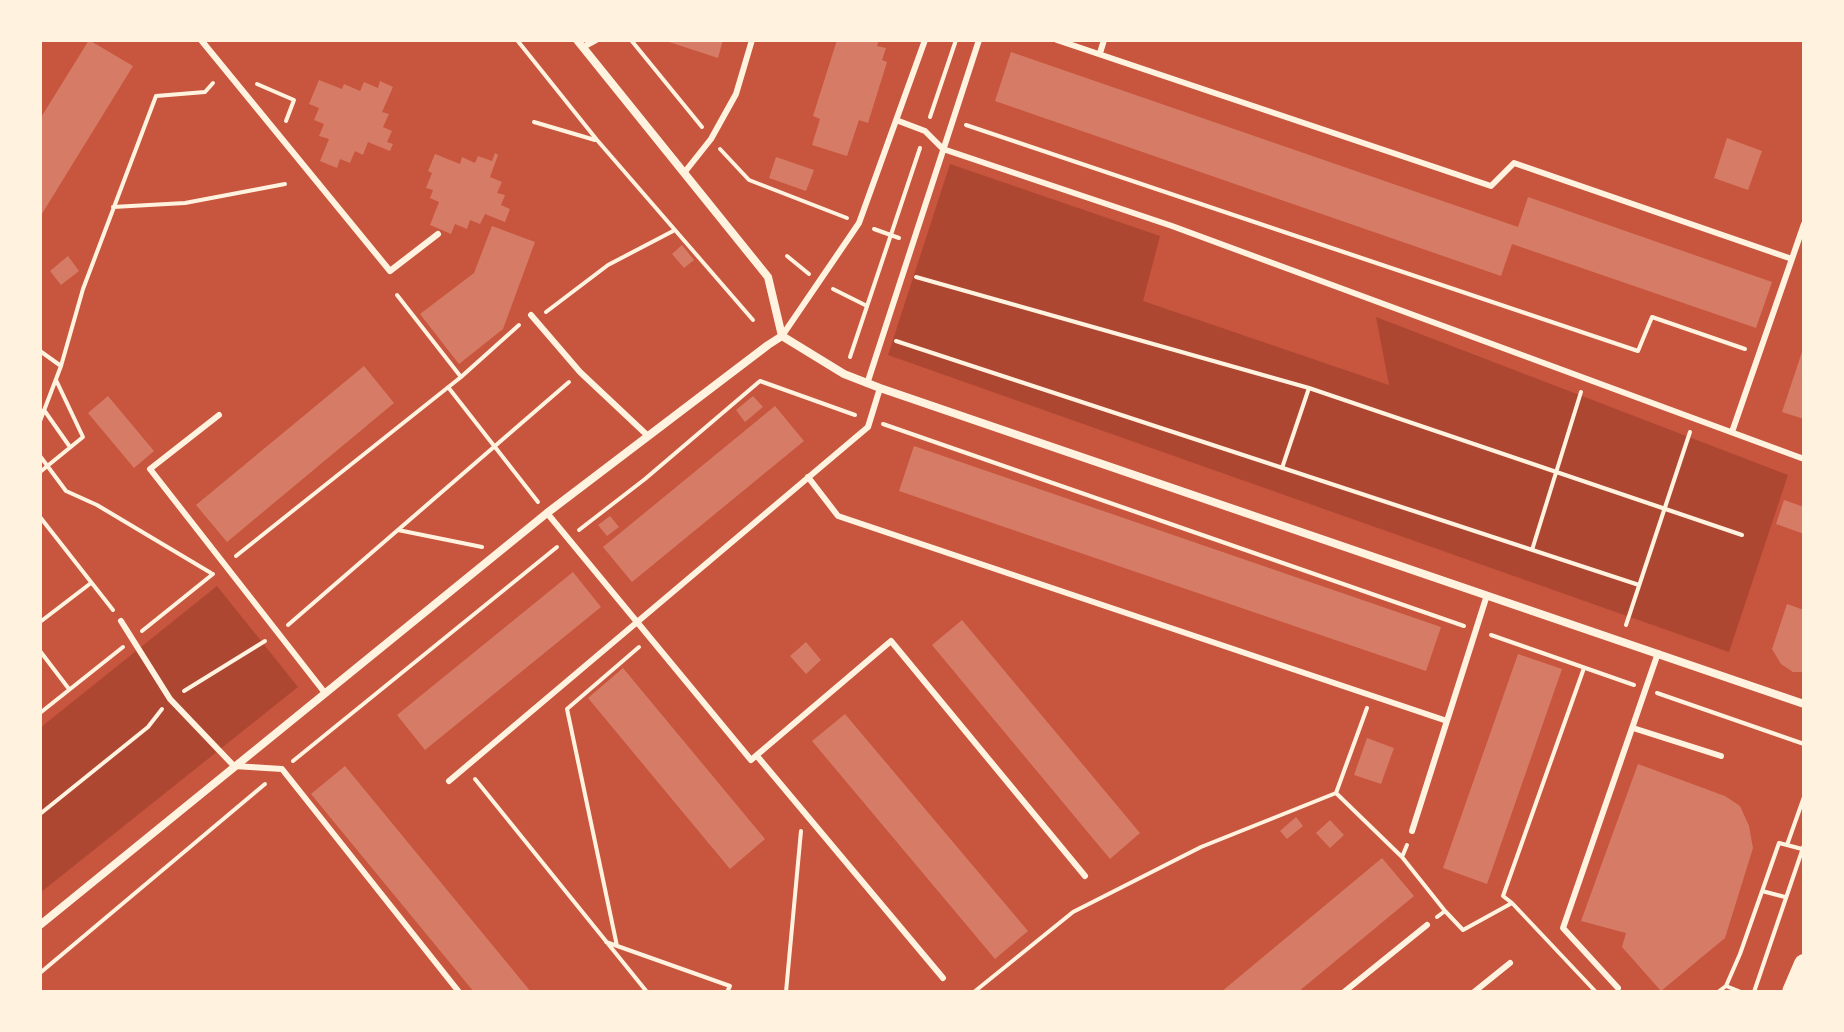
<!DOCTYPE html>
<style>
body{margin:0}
#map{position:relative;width:1844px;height:1032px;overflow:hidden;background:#c8553d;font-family:Montserrat,sans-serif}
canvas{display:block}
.frame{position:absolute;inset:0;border:42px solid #fff3e0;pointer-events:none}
</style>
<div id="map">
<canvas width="1844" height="1032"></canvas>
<div class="frame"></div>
</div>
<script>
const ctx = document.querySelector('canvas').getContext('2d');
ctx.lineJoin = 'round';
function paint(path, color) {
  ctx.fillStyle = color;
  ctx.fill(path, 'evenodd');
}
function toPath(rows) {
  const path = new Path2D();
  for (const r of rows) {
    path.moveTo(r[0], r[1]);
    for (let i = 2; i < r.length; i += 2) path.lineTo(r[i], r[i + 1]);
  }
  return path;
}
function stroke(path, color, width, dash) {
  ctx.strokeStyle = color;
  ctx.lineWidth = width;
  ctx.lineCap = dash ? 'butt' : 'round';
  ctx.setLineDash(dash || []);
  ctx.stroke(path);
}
const green = toPath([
 [950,164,1160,236,1143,301,1389,385,1376,317,1788,475,1729,652,888,355],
 [217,586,298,687,40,893,40,728]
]);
const building = toPath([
 [89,40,133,66,40,217,40,119],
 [663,40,723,40,718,58],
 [837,40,879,40,877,46,886,48,882,60,887,62,868,123,859,120,847,156,812,145,820,119,813,116],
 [1011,52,1518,227,1528,197,1772,282,1756,328,1512,244,1501,276,995,101],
 [319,80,342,89,344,84,360,91,364,82,378,88,380,81,393,87,382,112,389,114,383,127,392,131,387,142,393,144,390,151,368,142,363,155,355,151,350,163,340,159,337,168,320,161,329,139,319,136,324,124,314,120,319,108,309,104],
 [1727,138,1762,151,1748,190,1714,178],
 [495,153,498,155,490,177,502,182,497,193,505,195,501,205,510,209,505,222,485,214,480,224,470,220,467,229,455,224,451,234,430,225,439,202,430,198,433,190,426,188,432,173,428,171,435,154,460,164,462,157,475,163,478,156,492,161],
 [776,157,814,170,806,191,769,178],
 [492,226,535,242,503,329,459,364,420,314,474,273],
 [682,245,694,260,684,268,672,254],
 [68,256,79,271,61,285,50,271],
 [1803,349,1804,349,1804,419,1782,412],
 [364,366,394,403,227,542,196,505],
 [108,396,154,451,134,468,88,413],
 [753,396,763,407,745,422,736,410],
 [775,406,804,441,632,582,603,547],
 [914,446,1441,627,1426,671,899,491],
 [1784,500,1804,507,1804,534,1776,524],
 [610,516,619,527,607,536,598,525],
 [573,572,601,607,425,750,397,715],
 [1787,604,1804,610,1804,672,1793,672,1781,664,1772,649],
 [962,620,1140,833,1110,859,932,645],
 [806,642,821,660,806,674,790,656],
 [1518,654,1562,669,1487,884,1443,868],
 [623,668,765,839,730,869,588,698],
 [845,714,1028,931,995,959,812,741],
 [1367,738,1394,748,1381,784,1354,775],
 [1638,764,1725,796,1740,806,1749,826,1753,848,1725,938,1661,991,1622,947,1626,933,1581,921],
 [345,766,531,992,474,992,311,794],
 [1296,817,1303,826,1287,839,1280,831],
 [1330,820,1344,835,1330,848,1316,833],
 [1382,858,1414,896,1298,992,1221,992]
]);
const path = toPath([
 [517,40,597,140,753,320],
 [631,40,702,127],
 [257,84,294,100,286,121],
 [930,117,956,40],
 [534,122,595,140],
 [966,125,1638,351,1652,317,1745,349],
 [720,149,749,180,847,218],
 [113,207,185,203,285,184],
 [874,229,899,238],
 [787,256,809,274],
 [916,277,1309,388,1742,535],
 [833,289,867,306],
 [397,295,461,377,519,325],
 [546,312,608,265,675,230],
 [896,341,1639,585],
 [40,351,61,366],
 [850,357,920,148],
 [448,387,538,502],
 [44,410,70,447],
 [40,421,61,366,83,289,156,96,205,92,213,83],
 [883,424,1464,626],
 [40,456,66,491,97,505,211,573],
 [1282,468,1309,388],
 [40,472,83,437,56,380],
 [40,517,113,610],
 [398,530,482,547],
 [579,530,645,479,760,381,855,415],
 [1532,550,1581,392],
 [236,556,461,377],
 [40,622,91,583],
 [288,625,569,382],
 [1626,625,1690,432],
 [142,631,213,574],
 [1491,635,1634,685],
 [40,651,69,689],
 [184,691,265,641],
 [1657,693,1804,744],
 [40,713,123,647],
 [293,761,557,547],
 [475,779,647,992],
 [1336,793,1402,857],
 [40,814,148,727,162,709],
 [1407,845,1402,857,1445,911,1437,917],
 [1787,845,1802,849],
 [1762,891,1785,897],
 [1512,903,1503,896,1584,668],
 [1445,911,1463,930,1512,903,1596,992],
 [606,942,730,986,727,992],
 [617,946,567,709,639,647],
 [40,973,265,784],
 [1726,986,1741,992],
 [786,992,801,831],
 [974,992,1073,912,1201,847,1336,793,1367,708],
 [1718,992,1726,986,1740,954,1779,843,1787,845,1804,797],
 [1754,992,1804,845]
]);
const service = toPath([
 [201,40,390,271,438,234],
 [1057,40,1491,186,1514,163,1792,259],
 [583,47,596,40],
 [1100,53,1104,40],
 [896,120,925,131,943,149,1172,226,1804,459],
 [684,173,711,139,736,94,752,40],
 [531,315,580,372,647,435],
 [782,336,859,223,925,40],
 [867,384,979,40],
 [219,415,150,469,325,693],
 [1732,432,1804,224],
 [808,477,838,516,1447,721],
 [547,513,751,760,891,641,1085,876],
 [121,621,170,699,234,766,282,769,459,992],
 [1633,728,1721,756],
 [757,756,943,978],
 [449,781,868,427,880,388],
 [1412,831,1487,595],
 [1618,988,1563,928,1658,653],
 [1344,992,1427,925],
 [1474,992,1510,963]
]);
const minor = toPath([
 [577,40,768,277,782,336],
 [40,925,547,513,768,345,782,336,844,374,880,388,1804,704]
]);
const primary = toPath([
 [1792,992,1804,964]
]);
paint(green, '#ae4732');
paint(building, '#d67c66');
stroke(path, '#fff3e0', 4);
stroke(service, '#fff3e0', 6);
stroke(minor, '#fff3e0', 8);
stroke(primary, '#fff3e0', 20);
</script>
